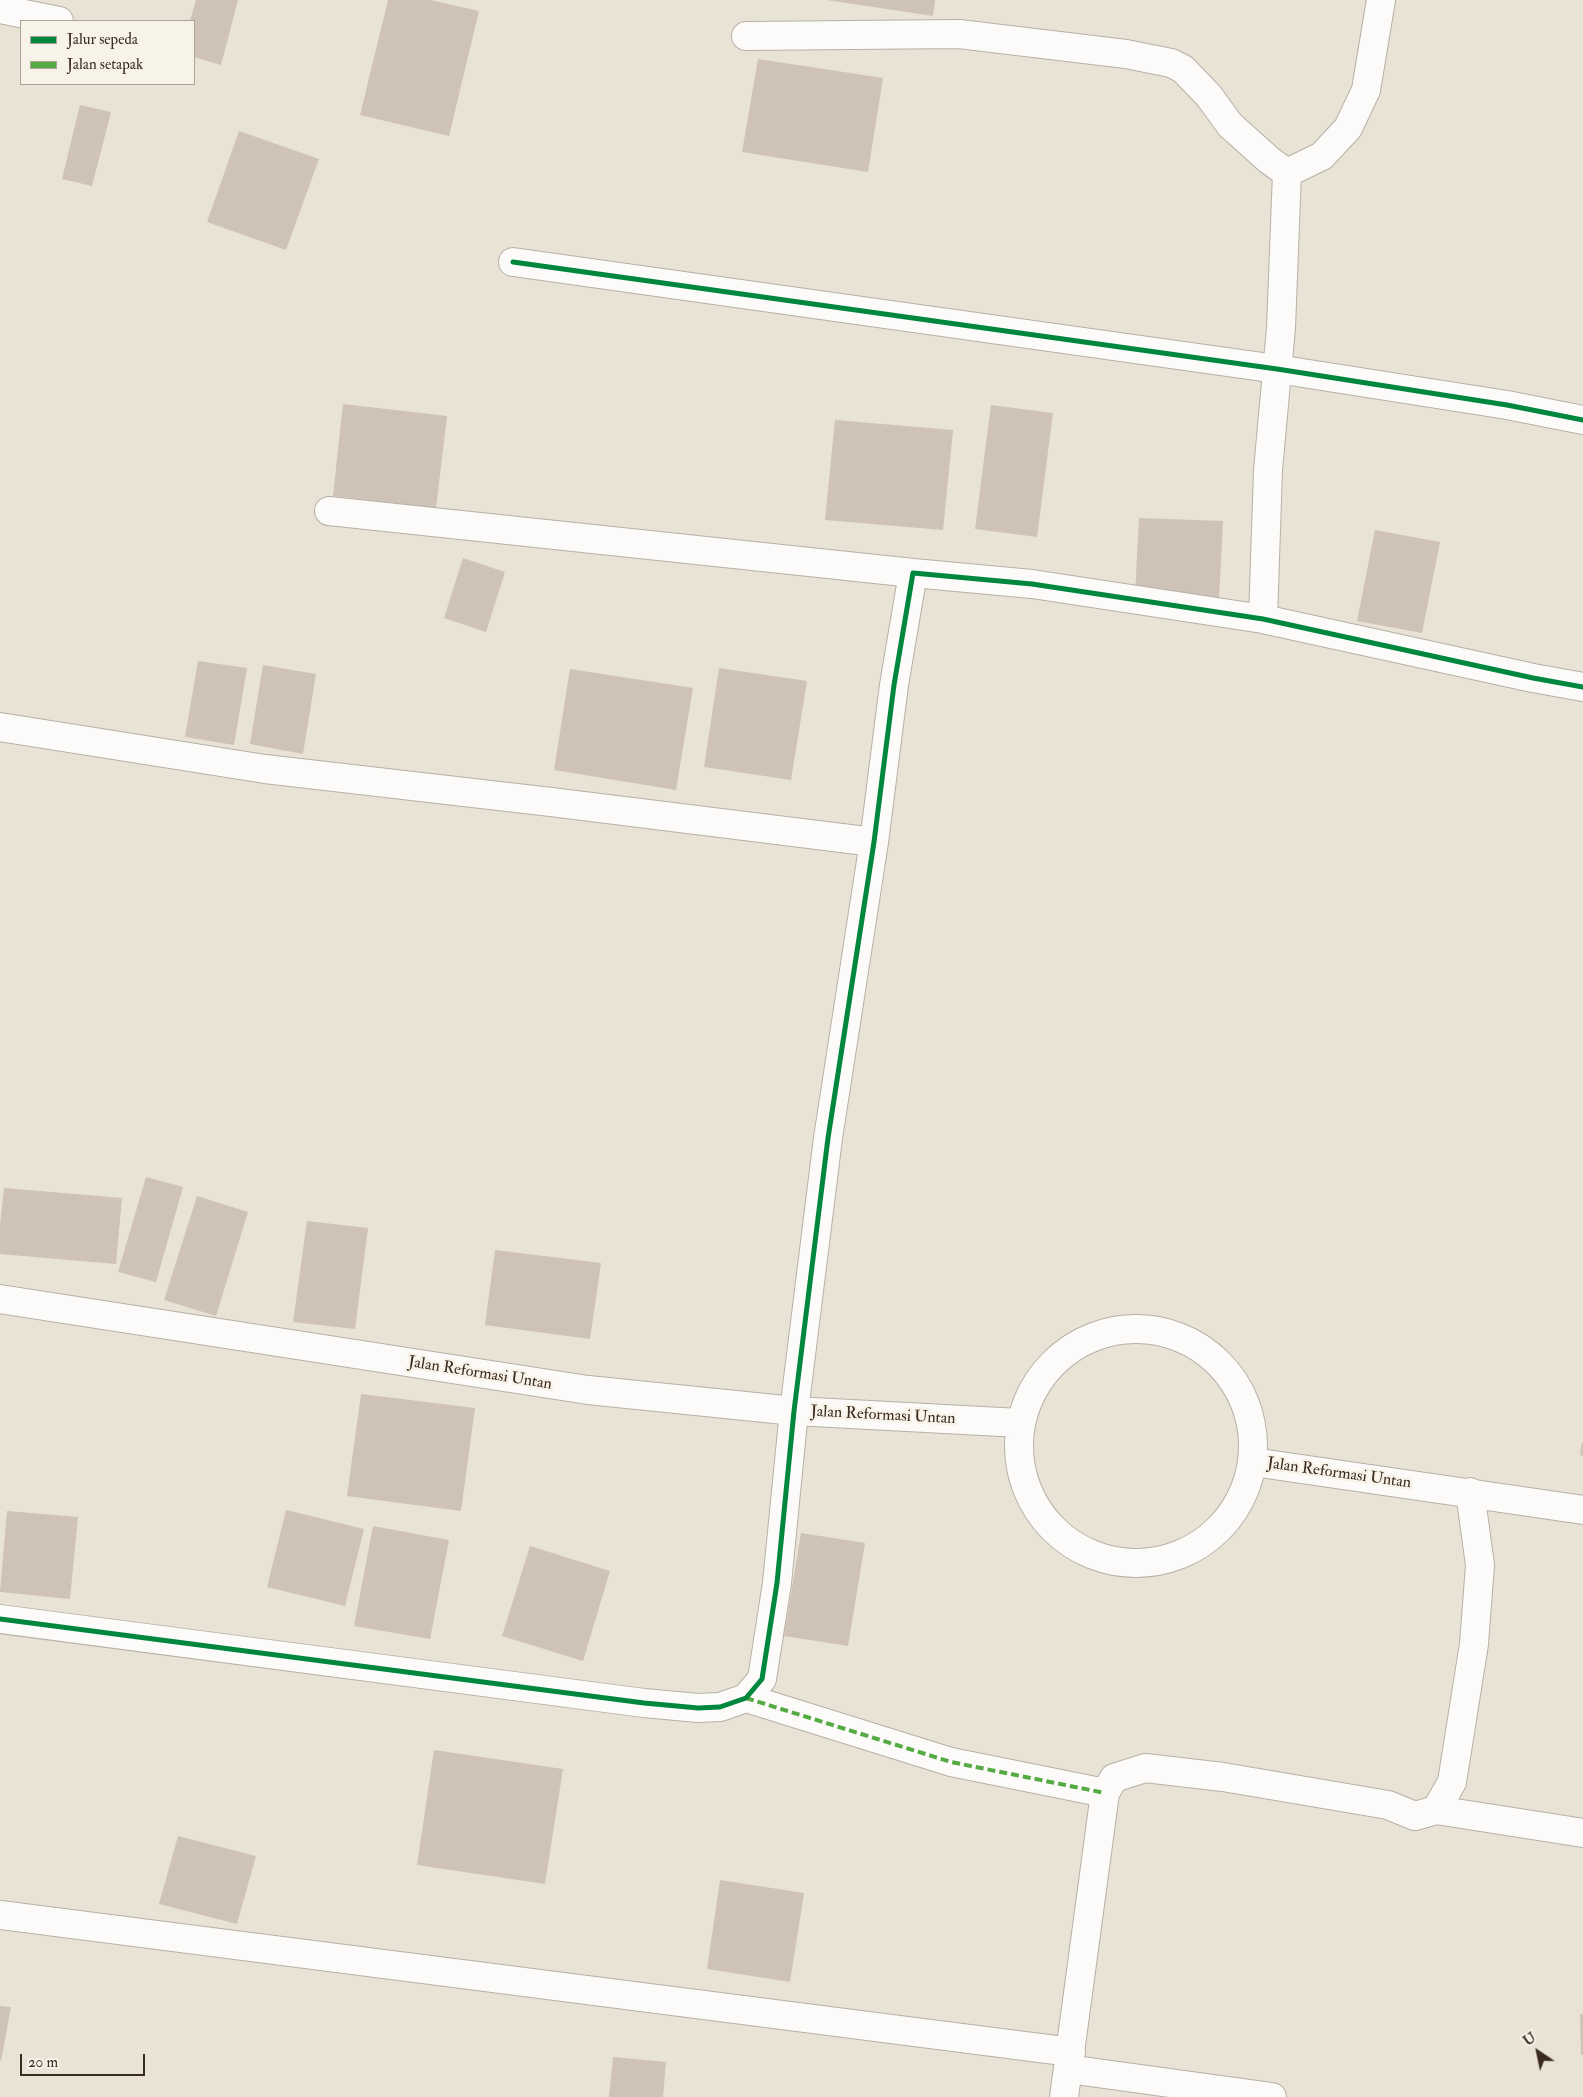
<!DOCTYPE html>
<style>
body{margin:0}
#map{position:relative;width:1583px;height:2097px;overflow:hidden;background:#e9e3d6;font-family:"IM FELL Double Pica",serif}
canvas{display:block}
.legend{position:absolute;left:20px;top:20px;width:175px;height:65px;box-sizing:border-box;background:#f7f3e8;border:1px solid #aca397;margin:0;padding:6px 9px;list-style:none;font-size:15px;color:#3b2a1e}
.legend li{display:flex;align-items:center;gap:10px;height:25px}
.legend b{width:25px;border:1px solid #aca397}
.north{position:absolute;left:1513px;top:2027px;width:50px;height:50px;-webkit-text-stroke:4px #f7f3e8;paint-order:stroke;rotate:326deg;font-size:14px;font-weight:700;line-height:20px;text-align:center;color:#3b2a1e}
.north::after{content:'';display:block;margin:auto;width:18px;height:22px;background:#3b2a1e;clip-path:polygon(50% 0,100% 100%,50% 72%,0 100%)}
.scale{position:absolute;left:20px;top:2054px;width:125px;height:22px;box-sizing:border-box;border:2px solid #3b2a1e;border-top:0;padding-left:6px;font-size:15px;line-height:18px;white-space:nowrap;color:#3b2a1e;-webkit-text-stroke:4px #f7f3e8;paint-order:stroke}
</style>
<div id="map">
<canvas width="1583" height="2097"></canvas>
<ul class="legend">
<li><b style="height:6px;background:#00873e"></b>Jalur sepeda</li>
<li><b style="height:6px;background:#55ab43"></b>Jalan setapak</li>
</ul>
<div class="north">U</div>
<div class="scale">20 m</div>
</div>
<script>
const ctx = document.querySelector('canvas').getContext('2d');
ctx.lineJoin = 'round';
function paint(path, color) {
  ctx.fillStyle = color;
  ctx.fill(path, 'evenodd');
}
function toPath(rows) {
  const path = new Path2D();
  for (const r of rows) {
    if (r.length === 3) {
      path.moveTo(r[0] + r[2], r[1]);
      path.arc(r[0], r[1], r[2], 0, 2 * Math.PI);
      continue;
    }
    path.moveTo(r[0], r[1]);
    for (let i = 2; i < r.length; i += 2) path.lineTo(r[i], r[i + 1]);
  }
  return path;
}
function stroke(path, color, width, dash) {
  ctx.strokeStyle = color;
  ctx.lineWidth = width;
  ctx.lineCap = dash ? 'butt' : 'round';
  ctx.setLineDash(dash || []);
  ctx.stroke(path);
}
function drawText(font, color, halo, rows, align = 'center') {
  ctx.font = font + ' "IM FELL Double Pica",serif';
  ctx.lineWidth = 5;
  ctx.setLineDash([]);
  ctx.textBaseline = 'middle';
  ctx.strokeStyle = halo;
  ctx.fillStyle = color;
  for (const [text, x, y, turn = 0] of rows) {
    ctx.save();
    ctx.translate(x, y);
    ctx.rotate((+turn || 0) * Math.PI / 180);
    ctx.textAlign = isNaN(turn) ? turn : align;
    if (halo) ctx.strokeText(text, 0, 0);
    ctx.fillText(text, 0, 0);
    ctx.restore();
  }
}
const building = toPath([
 [196,0,238,0,221,65,194,57,194,21,190,21],
 [388,0,431,0,479,11,449,136,360,115],
 [827,0,935,0,933,16],
 [758,59,883,78,868,172,742,152],
 [80,105,111,112,92,186,62,179],
 [239,131,319,159,286,250,207,222],
 [343,404,447,416,436,508,333,496],
 [991,405,1053,413,1037,537,975,529],
 [835,420,953,430,943,530,825,520],
 [1139,518,1223,521,1219,599,1135,595],
 [1375,530,1440,542,1422,633,1357,621],
 [463,558,505,572,486,632,444,618],
 [198,661,247,668,234,745,185,737],
 [263,665,316,674,303,754,250,744],
 [719,668,807,681,791,780,704,767],
 [570,669,693,688,676,790,554,770],
 [146,1177,183,1187,156,1282,118,1272],
 [4,1188,122,1198,116,1264,0,1254,0,1226],
 [197,1196,248,1212,216,1316,164,1300],
 [307,1221,368,1228,355,1329,293,1322],
 [495,1250,601,1263,590,1339,485,1325],
 [361,1394,475,1408,461,1511,347,1496],
 [1582,1442,1583,1442,1583,1456,1580,1455],
 [286,1510,364,1529,345,1606,267,1587],
 [7,1511,78,1517,70,1599,0,1592],
 [373,1526,449,1540,430,1639,354,1626],
 [801,1533,865,1543,848,1646,784,1636],
 [530,1546,610,1571,583,1661,502,1636],
 [434,1750,563,1769,545,1884,417,1865],
 [178,1836,256,1856,237,1924,159,1904],
 [720,1880,804,1893,790,1982,707,1969],
 [0,2006,11,2007,1,2061,0,2061],
 [1580,2014,1583,2014,1583,2055,1581,2055],
 [613,2057,666,2062,663,2097,609,2097]
]);
const minor = toPath([
 [0,9,59,21],
 [746,36,959,34,1126,54,1171,63,1183,69,1209,96,1230,125,1269,160,1287,173,1281,328,1268,470,1263,619],
 [1287,173,1322,156,1348,128,1366,90,1381,0],
 [513,262,1277,369,1507,405,1583,420],
 [329,511,913,573],
 [0,727,265,769,551,802,874,842],
 [0,1619,644,1703,698,1708,720,1707,746,1698,762,1679,777,1583,794,1411,828,1138,874,842,894,685,913,573,1032,584,1263,619,1533,678,1583,687],
 [746,1698,951,1762,1105,1793],
 [1436,1810,1583,1833],
 [0,1915,1071,2052],
 [1068,2069,1272,2097],
 [1064,2097,1105,1793,1114,1778,1145,1768,1223,1777,1388,1805,1415,1816,1436,1810,1452,1782,1474,1644,1480,1565,1470,1492]
]);
const tertiary = toPath([
 [0,1299,588,1390,794,1411,1020,1423],
 [1136,1446,117],
 [1253,1462,1583,1510]
]);
const quiet = toPath([
 [746,1698,951,1762,1105,1793]
]);
const cycleway = toPath([
 [513,262,1277,369,1507,405,1583,420],
 [0,1619,644,1703,698,1708,720,1707,746,1698,762,1679,777,1583,794,1411,828,1138,874,842,894,685,913,573,1032,584,1263,619,1533,678,1583,687]
]);
const streetNames = [
 ["Jalan Reformasi Untan",480,1374,9],
 ["Jalan Reformasi Untan",883,1416,3],
 ["Jalan Reformasi Untan",1339,1474,8]
];
paint(building, '#cfc2b6');
stroke(minor, '#b6b0a7', 30);
stroke(tertiary, '#b6b0a7', 30);
stroke(minor, '#fcfbf9', 28);
stroke(tertiary, '#fcfbf9', 28);
stroke(quiet, '#55ab43', 4, [8, 4]);
stroke(cycleway, '#00873e', 5);
drawText('16px', '#3b2a1e', '#f7f3e8', streetNames);
</script>
